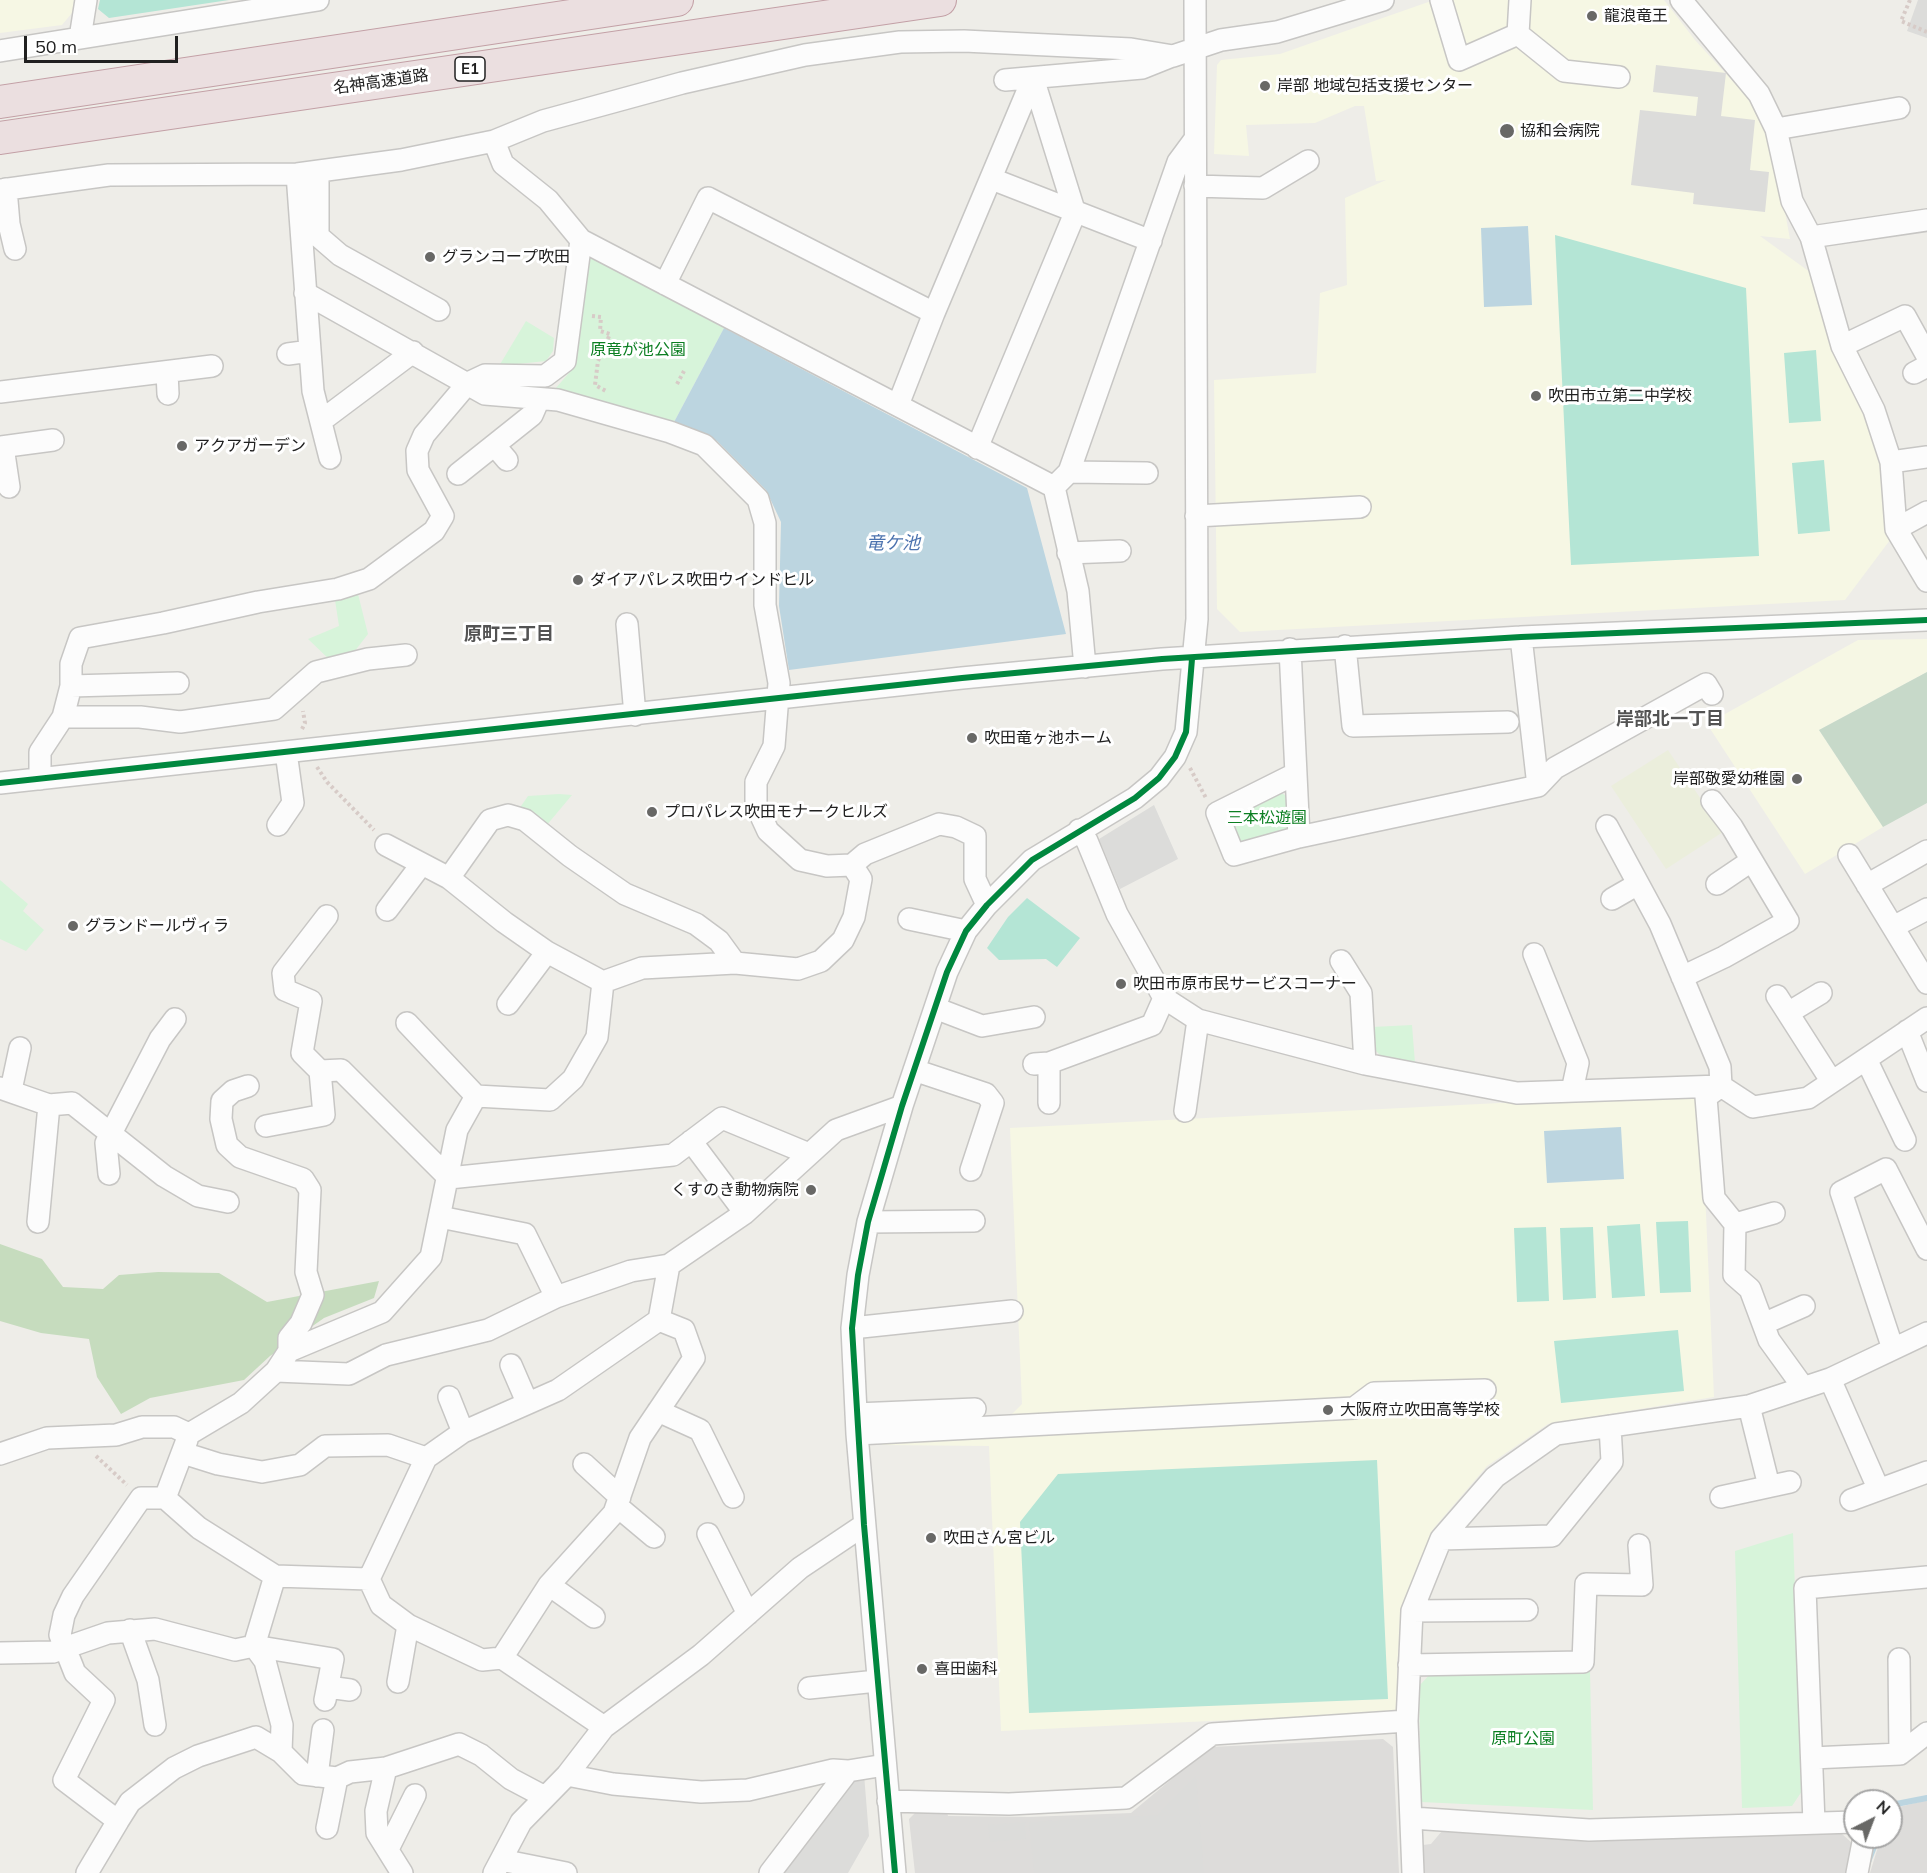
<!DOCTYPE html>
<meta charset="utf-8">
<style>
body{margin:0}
#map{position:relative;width:1927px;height:1873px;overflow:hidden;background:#eeede8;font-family:Mulish,sans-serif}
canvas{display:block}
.north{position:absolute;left:1843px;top:1789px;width:60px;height:60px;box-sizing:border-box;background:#fff;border:2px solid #a6a6a6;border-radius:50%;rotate:42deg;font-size:16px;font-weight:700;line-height:24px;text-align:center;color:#202020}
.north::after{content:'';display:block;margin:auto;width:21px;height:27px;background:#686866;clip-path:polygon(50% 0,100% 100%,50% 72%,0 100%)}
.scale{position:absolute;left:24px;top:36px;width:154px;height:27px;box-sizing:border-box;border:3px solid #202020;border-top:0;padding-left:8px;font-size:18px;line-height:21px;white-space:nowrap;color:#202020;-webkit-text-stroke:4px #fff;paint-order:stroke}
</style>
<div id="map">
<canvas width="1927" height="1873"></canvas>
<div class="north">N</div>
<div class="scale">50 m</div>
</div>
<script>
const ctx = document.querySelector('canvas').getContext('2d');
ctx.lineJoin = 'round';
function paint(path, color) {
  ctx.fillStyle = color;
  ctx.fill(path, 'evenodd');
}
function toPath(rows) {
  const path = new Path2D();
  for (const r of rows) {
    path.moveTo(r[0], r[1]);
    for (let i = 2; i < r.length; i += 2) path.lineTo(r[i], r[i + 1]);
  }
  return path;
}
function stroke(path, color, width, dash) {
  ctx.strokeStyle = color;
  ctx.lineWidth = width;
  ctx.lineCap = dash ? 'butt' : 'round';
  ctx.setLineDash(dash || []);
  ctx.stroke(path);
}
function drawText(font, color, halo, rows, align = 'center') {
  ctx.font = font + ' Mulish,"Noto Sans JP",sans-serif';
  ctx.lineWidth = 6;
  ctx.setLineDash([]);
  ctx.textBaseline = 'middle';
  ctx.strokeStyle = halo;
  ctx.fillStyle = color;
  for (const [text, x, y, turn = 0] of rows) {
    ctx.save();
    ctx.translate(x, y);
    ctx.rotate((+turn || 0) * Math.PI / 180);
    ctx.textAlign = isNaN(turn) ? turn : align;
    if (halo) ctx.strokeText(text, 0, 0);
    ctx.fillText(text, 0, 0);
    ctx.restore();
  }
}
const residential = toPath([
 [1383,1739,1393,1747,1399,1873,915,1873,909,1819,916,1812,947,1812,948,1816,1029,1817,1131,1813,1210,1747],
 [1927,1800,1927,1873,1870,1873,1881,1837,1891,1837,1891,1809],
 [1442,1831,1588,1839,1841,1833,1853,1844,1848,1873,1422,1873,1423,1845,1431,1844]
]);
const education = toPath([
 [0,0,74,0,72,13,62,25,0,33],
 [1434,0,1664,0,1695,40,1756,107,1772,143,1790,239,1760,236,1814,275,1883,464,1893,536,1845,600,1240,632,1217,609,1214,380,1316,373,1320,293,1347,285,1345,198,1386,180,1376,181,1364,106,1355,106,1315,123,1246,125,1249,156,1214,154,1217,65,1221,60,1280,54],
 [1927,639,1927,672,1819,730,1883,827,1805,874,1707,724,1858,640],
 [1695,1093,1701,1099,1714,1397,1548,1424,1487,1466,1433,1529,1403,1611,1397,1663,1398,1712,1001,1731,989,1446,882,1445,880,1420,1011,1415,1022,1404,1010,1128]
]);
const religious = toPath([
 [1918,0,1927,0,1927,38,1907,31],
 [1656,65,1726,73,1721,116,1755,120,1750,170,1769,172,1765,212,1693,204,1694,193,1631,185,1640,110,1696,116,1698,97,1653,92],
 [1154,805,1178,859,1120,889,1099,839],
 [864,1774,869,1836,848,1873,781,1873,851,1776],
 [1196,1776,1204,1873,1034,1873,1029,1822,1158,1815],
 [1025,1822,1026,1839,990,1842,988,1825]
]);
const farmland = toPath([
 [1668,750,1723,832,1666,869,1611,786]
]);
const forest = toPath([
 [0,1244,42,1259,63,1287,103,1289,119,1275,158,1272,219,1273,267,1302,379,1281,374,1298,324,1318,270,1356,244,1380,150,1398,121,1414,97,1377,89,1339,41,1333,0,1321]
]);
const cemetery = toPath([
 [1927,672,1927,803,1883,827,1819,730]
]);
const park = toPath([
 [587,254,724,328,673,424,555,389,575,366],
 [526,321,554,338,553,351,546,361,499,366],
 [358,594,368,634,351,656,332,662,308,639,339,626,335,600],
 [1279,791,1286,796,1288,829,1245,844,1236,840,1229,824,1233,814],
 [559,794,572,795,546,826,519,809,528,796],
 [0,880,28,904,23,911,44,930,26,951,0,939],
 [1412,1025,1415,1063,1384,1059,1376,1051,1372,1027],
 [1793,1533,1802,1791,1792,1806,1742,1808,1735,1551],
 [1433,1671,1590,1671,1593,1810,1421,1802,1419,1686]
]);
const pitch = toPath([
 [100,0,229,0,109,18,98,9],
 [1555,235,1746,288,1759,556,1571,565],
 [1816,350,1821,421,1789,423,1784,353],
 [1824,460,1830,531,1798,534,1792,463],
 [1027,898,1080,938,1057,967,1046,959,999,960,987,948,1008,917],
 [1688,1221,1691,1292,1660,1293,1656,1222],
 [1640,1224,1645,1296,1612,1298,1607,1226],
 [1546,1227,1549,1301,1517,1302,1514,1228],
 [1593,1227,1596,1298,1563,1300,1560,1228],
 [1678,1330,1684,1391,1561,1403,1554,1341],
 [1377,1460,1388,1699,1029,1713,1020,1522,1058,1474]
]);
const water = toPath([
 [1528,226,1532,305,1484,307,1481,228],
 [724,328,1027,488,1066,634,789,670,779,606,781,522,766,490,717,441,673,424],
 [1621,1127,1624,1179,1547,1183,1544,1131]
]);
const stream = toPath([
 [1891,1805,1927,1798],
 [1868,1862,1878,1837]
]);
const path = toPath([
 [1910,0,1901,21,1927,32],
 [592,316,601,317,600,331,610,334,598,361,595,385,606,391],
 [677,384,684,371],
 [302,729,305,723,303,711],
 [317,767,327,782,374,830],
 [1190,768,1206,798],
 [96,1456,127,1485]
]);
const minor = toPath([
 [1441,0,1459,60,1518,34,1564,71,1619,77],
 [1681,0,1759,94,1776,129,1792,201,1811,237,1842,346,1874,410,1891,462,1896,529,1927,581],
 [1518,34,1520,0],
 [80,38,86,0],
 [0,51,318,0],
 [1005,80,1142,68,1172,56],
 [1776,129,1899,108],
 [318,172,318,236,340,255,439,310],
 [297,174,313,391,330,458],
 [992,179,1151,241],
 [1195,186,1263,188,1308,161],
 [6,189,9,224,15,249],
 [0,190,109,175,297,174,401,160,494,141,543,121,682,83,805,55,900,42,964,41,1131,49,1173,56,1221,40,1277,32,1383,0],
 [1811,237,1927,220],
 [581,240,1054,487,1078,591,1085,667],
 [665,284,708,198,934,313],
 [305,293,485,394,558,400,670,432,704,445,758,499,765,523,765,605,779,683,774,746,756,782,756,805,768,831,800,860,827,866,852,865,865,854,939,824,956,827,975,836,975,879,987,905],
 [1842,346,1905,316,1927,356],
 [288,354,310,351],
 [167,372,168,394],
 [1914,373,1927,366],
 [0,392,212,366],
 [898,405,934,313,1033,78],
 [321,421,413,352],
 [495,446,507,460],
 [0,447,53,440],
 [3,447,9,487],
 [977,448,1075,213,1033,78],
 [1891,462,1927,457],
 [1069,472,1147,473],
 [458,474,532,415,539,399],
 [1054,487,1069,472,1178,162,1195,139],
 [1196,516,1360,507],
 [1896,529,1927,512],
 [1068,553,1120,551],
 [627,624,635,715],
 [1521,637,1538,786],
 [1345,646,1353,726,1508,722],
 [1290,649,1299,837],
 [71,686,178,683],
 [63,717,140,717,180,722,274,709,316,672,368,659,406,655],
 [1295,774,1217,813,1234,855,1299,837,1538,786,1555,768,1706,684,1712,694],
 [40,779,40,752,63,717,71,686,71,664,80,638,163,623,258,602,338,589,369,579,434,531,443,516,418,470,417,451,424,435,468,383,485,375,545,376,565,361,581,240,548,200,503,164,494,141],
 [0,783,962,678,1162,659,1521,637,1927,620],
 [278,825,293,803,286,752],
 [1607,826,1660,924,1720,1067,1721,1086,1706,1097,1714,1198,1735,1224,1734,1275,1750,1289,1769,1340,1803,1387],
 [1079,830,1087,841,1117,914,1164,998,1198,1020,1365,1064,1517,1093,1721,1086,1753,1107,1808,1098,1927,1018],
 [386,845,449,878,504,922,547,952,603,982,642,968,735,963,798,969,821,961,843,940,854,917,861,879,852,865],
 [1849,855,1927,983],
 [449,878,490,820,508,815,525,820,570,856,625,894,696,924,719,941,735,963],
 [1717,884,1751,861],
 [1867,885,1927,851],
 [1612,899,1638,884],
 [387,910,421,865],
 [909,919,966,931],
 [1893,927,1927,909],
 [1534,954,1578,1063,1572,1091],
 [1341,961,1361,993,1365,1064],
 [1682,977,1724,957,1788,921,1732,827,1712,801],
 [1777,996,1832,1082],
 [508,1004,547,952],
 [935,1008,982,1026,1034,1017],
 [1788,1013,1821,993],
 [407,1023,476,1096,550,1100,573,1079,597,1037,603,982],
 [1907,1031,1927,1081],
 [1866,1059,1905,1140],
 [1049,1063,1049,1103],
 [1034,1064,1049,1063,1152,1025,1164,998],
 [914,1070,986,1094,993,1103,971,1170],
 [320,1071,341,1070,449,1178,673,1155,722,1118,809,1154],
 [248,1086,233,1091,222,1101,221,1119,227,1145,240,1157,303,1179,310,1190,306,1272,313,1295,301,1323,289,1338,289,1351],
 [0,1088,49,1105,72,1103,164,1176,198,1196,228,1202],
 [11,1090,20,1048],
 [1185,1111,1198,1020],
 [266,1126,324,1115,320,1071,302,1053,311,1001,285,990,283,973,327,916],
 [691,1141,745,1213],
 [109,1174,106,1143,160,1039,175,1019],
 [440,1217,525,1234,556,1297],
 [38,1222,49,1105],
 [868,1222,974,1221],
 [1735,1224,1774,1213],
 [659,1320,684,1330,694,1358,640,1438,614,1513,549,1585,502,1658,482,1660,408,1625,381,1605,369,1579,426,1458,463,1432,558,1390,659,1320,669,1265],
 [1763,1324,1804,1306],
 [852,1328,1012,1311],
 [1893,1349,1841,1192,1886,1169,1927,1249],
 [511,1365,527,1402],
 [276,1371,289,1351,382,1312,431,1257,457,1130,476,1096],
 [1830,1379,1878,1488],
 [449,1397,463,1432],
 [1749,1406,1769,1486],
 [658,1411,700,1430,733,1497],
 [856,1414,975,1409],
 [857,1434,1354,1408,1374,1393,1485,1390],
 [183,1453,218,1464,262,1472,300,1465,325,1446,388,1445,426,1458],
 [0,1454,47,1438,116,1435,142,1427,174,1427,189,1434,241,1403,276,1371,349,1374,386,1355,488,1330,556,1297,631,1271,669,1265,745,1213,836,1130,902,1106],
 [584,1464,620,1497],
 [1721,1497,1790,1482],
 [165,1498,187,1440],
 [1851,1500,1927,1472],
 [617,1506,654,1537],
 [708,1534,748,1614],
 [1441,1539,1552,1536,1612,1462,1610,1426],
 [549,1585,594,1617],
 [1412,1611,1527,1610],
 [130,1630,148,1680,155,1725],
 [254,1646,265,1661,282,1725,281,1752,303,1774,337,1778,327,1828],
 [254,1646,275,1576],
 [0,1653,53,1652,108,1633,155,1629,235,1650,254,1646,333,1659,325,1700],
 [502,1658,604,1727],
 [1899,1659,1900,1754],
 [1409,1665,1583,1662,1586,1584,1642,1585,1639,1545],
 [398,1682,408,1625],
 [328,1687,350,1690],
 [809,1688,877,1681],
 [1812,1758,1900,1754,1927,1733],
 [386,1768,376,1811,377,1833,402,1873],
 [567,1775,613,1784,701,1792,748,1790,833,1770,848,1771],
 [317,1776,323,1730],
 [337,1778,350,1772,386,1768,459,1744,481,1755,511,1779,545,1797],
 [888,1801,1009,1804,1126,1798,1212,1734,1407,1721],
 [1412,1818,1589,1830,1855,1822],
 [118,1821,130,1802,174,1768,198,1756,256,1737,281,1752],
 [1814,1823,1805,1588,1927,1577],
 [388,1849,415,1795],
 [501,1860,566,1873],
 [87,1873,118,1821,64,1780,104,1700,75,1673,60,1635,64,1615,73,1596,141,1498,165,1498,199,1528,275,1576,369,1579],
 [494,1873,521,1822,567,1775,604,1727,701,1655,800,1568,864,1525],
 [770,1873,848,1771,885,1765],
 [895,1873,857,1434,852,1328,858,1275,868,1222,902,1106,947,972,966,931,987,905,1032,860,1135,798,1159,778,1175,757,1186,732,1197,619,1195,0],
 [1413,1873,1407,1721,1412,1611,1441,1539,1495,1477,1556,1434,1749,1406,1830,1379,1927,1333],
 [1857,1873,1864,1837]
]);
const highway = toPath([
 [0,102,677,0],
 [0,138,940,0]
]);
const cycleway = toPath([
 [0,783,962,678,1162,659,1521,637,1927,620],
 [895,1873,864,1525,852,1328,858,1275,868,1222,902,1106,947,972,966,931,987,905,1032,860,1135,798,1159,778,1175,757,1186,732,1192,659]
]);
const markers = [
 [1592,16,6,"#686866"],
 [1265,86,6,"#686866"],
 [1507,131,8,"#686866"],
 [430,257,6,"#686866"],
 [1536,396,6,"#686866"],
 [182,446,6,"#686866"],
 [578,580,6,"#686866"],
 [972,738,6,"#686866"],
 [1797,779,6,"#686866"],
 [652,812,6,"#686866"],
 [73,926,6,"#686866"],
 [1121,984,6,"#686866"],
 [811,1190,6,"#686866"],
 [1328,1410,6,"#686866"],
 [931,1538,6,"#686866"],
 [922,1669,6,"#686866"]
];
const shields = [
 [470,69,30]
];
const shieldNames = [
 ["E1",470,69]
];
const poiNames = [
 ["龍浪竜王",1604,16],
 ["岸部 地域包括支援センター",1277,86],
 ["協和会病院",1520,131],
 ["グランコープ吹田",442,257],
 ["吹田市立第二中学校",1548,396],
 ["アクアガーデン",194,446],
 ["ダイアパレス吹田ウインドヒル",590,580],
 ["吹田竜ヶ池ホーム",984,738],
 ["岸部敬愛幼稚園",1785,779,"right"],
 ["プロパレス吹田モナークヒルズ",664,812],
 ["グランドールヴィラ",85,926],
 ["吹田市原市民サービスコーナー",1133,984],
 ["くすのき動物病院",799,1190,"right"],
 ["大阪府立吹田高等学校",1340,1410],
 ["吹田さん宮ビル",943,1538],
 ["喜田歯科",934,1669]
];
const streetNames = [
 ["名神高速道路",381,82,-8]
];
const parkNames = [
 ["原竜が池公園",638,350],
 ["三本松遊園",1267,818],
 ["原町公園",1523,1739]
];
const waterNames = [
 ["竜ケ池",893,544]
];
const neighbourhoodNames = [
 ["原町三丁目",509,635],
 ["岸部北一丁目",1670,720]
];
paint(residential, '#dddcda');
paint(education, '#f6f7e4');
paint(religious, '#dcdcda');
paint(farmland, '#ebeedc');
paint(forest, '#c6dcbe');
paint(cemetery, '#c7d9c9');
paint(park, '#d7f4da');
paint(pitch, '#b4e5d5');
paint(water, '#bcd5e0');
stroke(stream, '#bcd5e0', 6);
stroke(minor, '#c7c6c4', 24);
stroke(highway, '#c3a0a6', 34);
stroke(path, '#d7cbc7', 4, [3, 3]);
stroke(minor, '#fcfcfc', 21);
stroke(highway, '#ebdfe0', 32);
stroke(cycleway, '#00873e', 6);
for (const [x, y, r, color] of markers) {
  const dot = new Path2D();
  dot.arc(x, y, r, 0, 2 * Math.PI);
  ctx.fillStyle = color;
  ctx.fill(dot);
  stroke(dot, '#fff', 2);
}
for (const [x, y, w] of shields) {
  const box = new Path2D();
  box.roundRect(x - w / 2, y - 12, w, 24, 4.5);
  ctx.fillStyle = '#fff';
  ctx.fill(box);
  stroke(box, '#202020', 1.5);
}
drawText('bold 15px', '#202020', null, shieldNames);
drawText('16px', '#202020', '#fff', poiNames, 'left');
drawText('16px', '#202020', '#fff', streetNames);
drawText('16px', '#0c7f22', '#fff', parkNames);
drawText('italic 18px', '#4c73af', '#fff', waterNames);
drawText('bold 18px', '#535353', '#fff', neighbourhoodNames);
</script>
